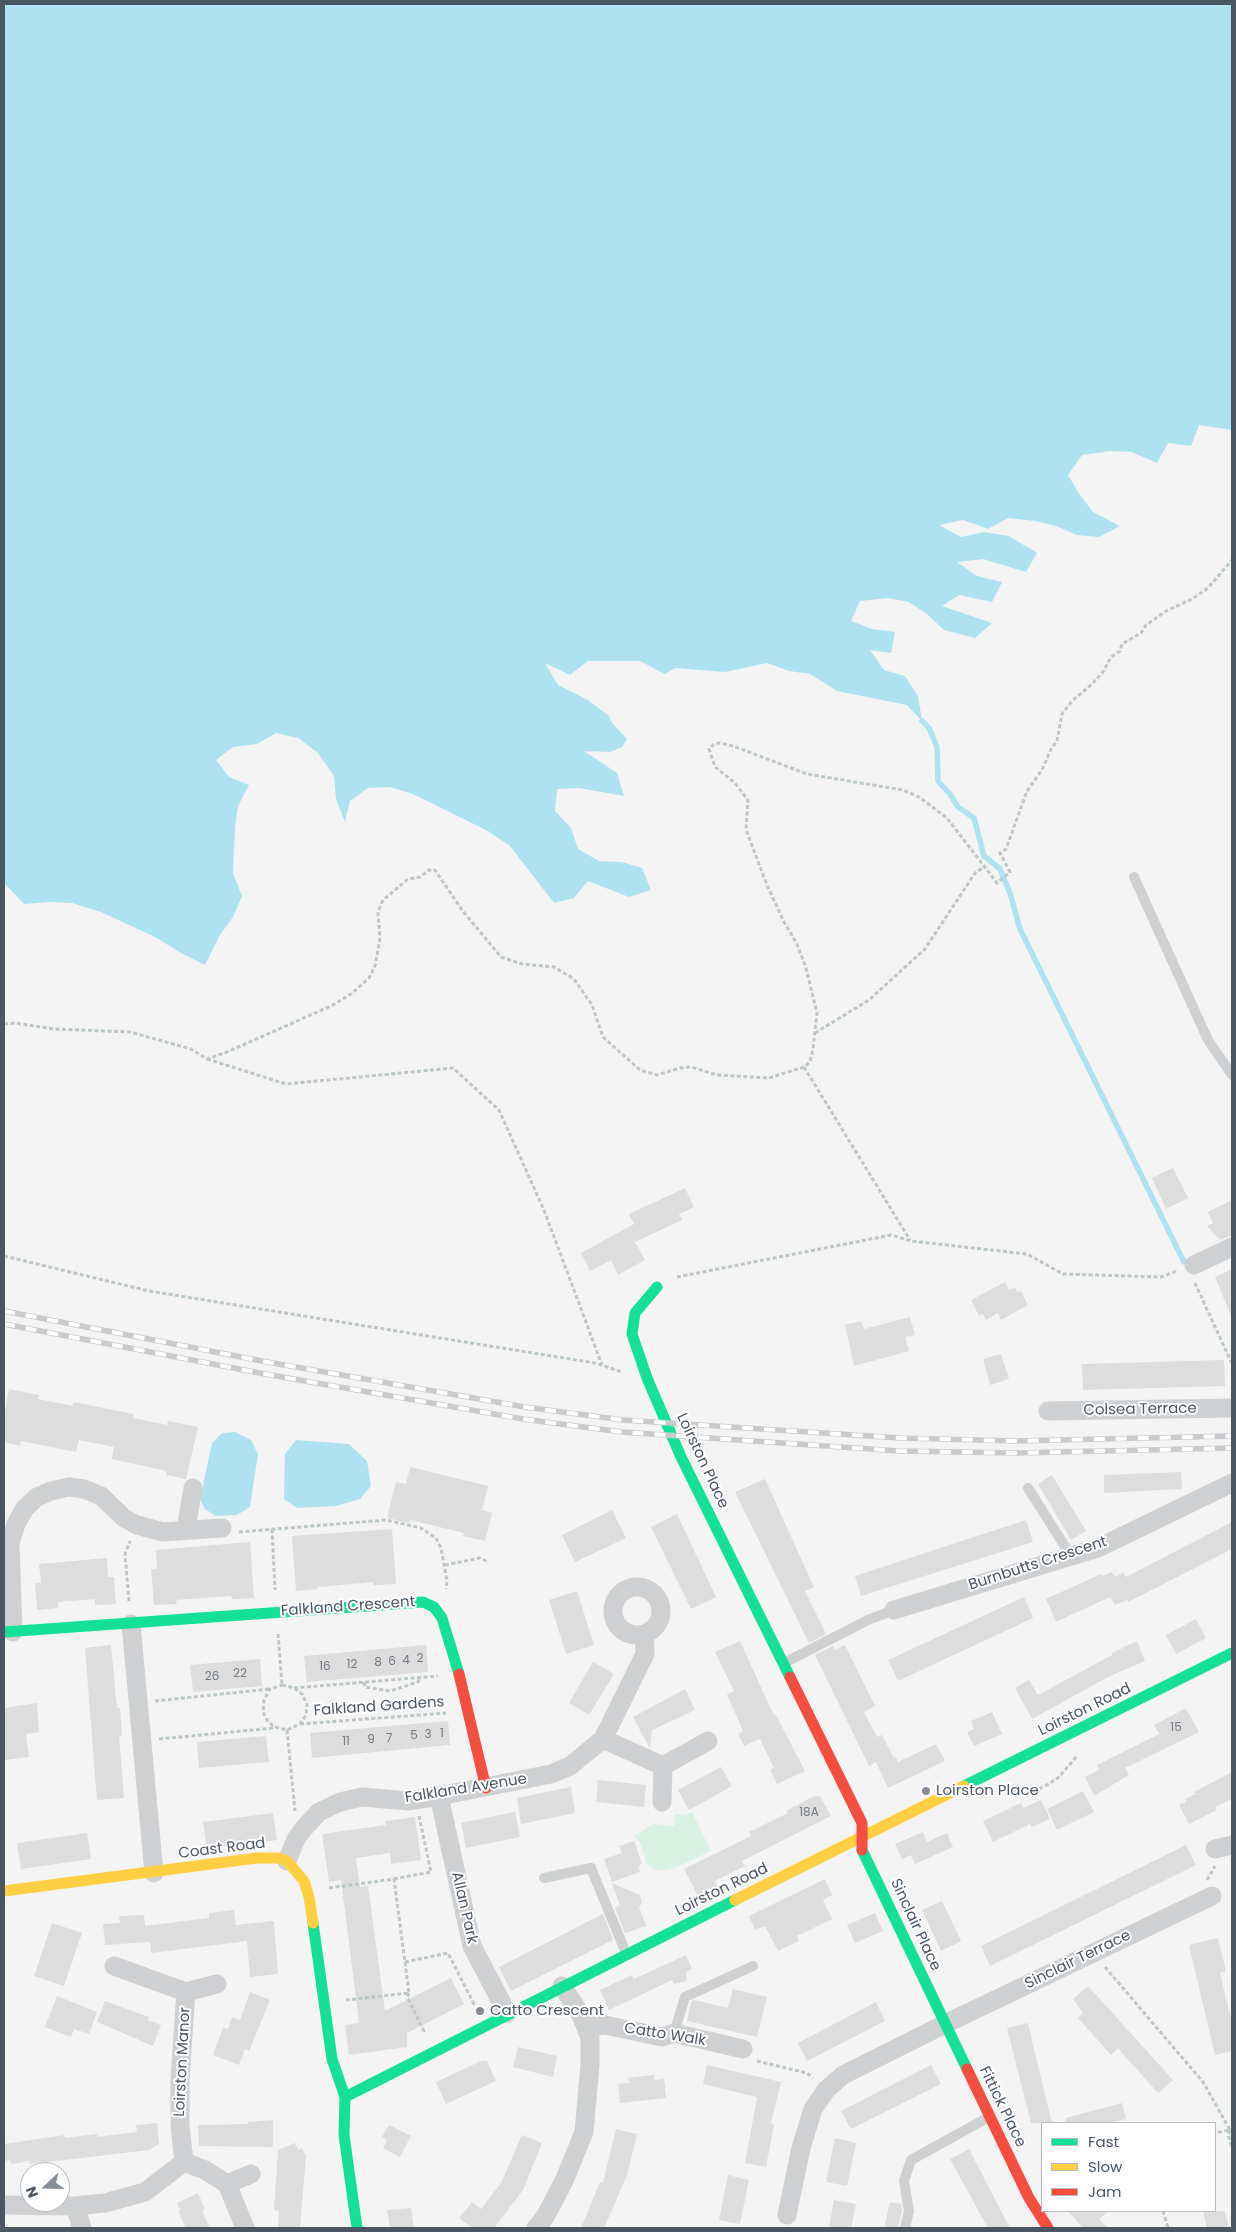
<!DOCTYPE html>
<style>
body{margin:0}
#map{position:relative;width:1236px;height:2232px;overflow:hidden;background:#f4f4f4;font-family:Poppins,sans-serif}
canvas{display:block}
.frame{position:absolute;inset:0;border:5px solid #4a5661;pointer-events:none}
.legend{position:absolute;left:1041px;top:2122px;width:175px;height:90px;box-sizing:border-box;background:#fff;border:1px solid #b7bbc0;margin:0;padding:6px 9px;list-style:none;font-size:15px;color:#4a5661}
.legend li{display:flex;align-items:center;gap:10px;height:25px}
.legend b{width:25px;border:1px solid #b7bbc0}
.north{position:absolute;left:20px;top:2162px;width:50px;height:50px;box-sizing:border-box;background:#fff;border:1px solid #b7bbc0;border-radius:50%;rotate:249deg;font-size:14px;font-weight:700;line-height:20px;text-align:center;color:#4a5661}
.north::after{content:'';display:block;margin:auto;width:18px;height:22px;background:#868d94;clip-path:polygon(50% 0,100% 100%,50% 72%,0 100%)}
</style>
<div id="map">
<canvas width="1236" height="2232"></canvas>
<div class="frame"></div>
<ul class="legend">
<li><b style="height:6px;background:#16e098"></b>Fast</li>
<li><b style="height:6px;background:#ffcf43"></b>Slow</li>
<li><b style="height:6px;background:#f24e42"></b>Jam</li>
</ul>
<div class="north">N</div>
</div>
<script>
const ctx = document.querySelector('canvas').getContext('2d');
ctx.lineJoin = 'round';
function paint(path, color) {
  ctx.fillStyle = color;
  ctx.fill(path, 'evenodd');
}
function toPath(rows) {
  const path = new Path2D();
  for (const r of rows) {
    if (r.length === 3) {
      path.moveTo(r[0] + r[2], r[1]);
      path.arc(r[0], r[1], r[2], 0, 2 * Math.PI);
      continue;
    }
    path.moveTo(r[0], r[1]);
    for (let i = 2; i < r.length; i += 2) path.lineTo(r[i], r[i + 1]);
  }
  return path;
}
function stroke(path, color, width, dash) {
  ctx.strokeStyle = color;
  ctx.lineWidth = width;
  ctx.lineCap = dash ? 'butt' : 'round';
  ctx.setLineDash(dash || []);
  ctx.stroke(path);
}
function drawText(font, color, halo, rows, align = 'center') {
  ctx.font = font + ' Poppins,sans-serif';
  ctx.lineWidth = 4;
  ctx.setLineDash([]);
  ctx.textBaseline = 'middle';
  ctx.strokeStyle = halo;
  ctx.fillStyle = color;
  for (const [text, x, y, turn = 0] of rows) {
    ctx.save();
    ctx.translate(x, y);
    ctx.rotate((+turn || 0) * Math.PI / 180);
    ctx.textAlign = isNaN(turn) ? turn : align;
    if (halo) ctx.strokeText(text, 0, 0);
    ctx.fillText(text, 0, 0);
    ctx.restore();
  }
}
const green = toPath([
 [692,1812,711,1851,677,1867,661,1871,654,1869,647,1864,640,1843,634,1836,653,1824,674,1826,675,1814,684,1816]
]);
const water = toPath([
 [4,4,1232,4,1232,430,1199,425,1191,446,1168,443,1157,463,1132,452,1111,451,1082,455,1068,475,1080,495,1093,512,1120,526,1099,537,1077,535,1056,526,1035,521,1008,518,988,529,963,520,939,525,961,537,984,532,1009,536,1037,553,1026,572,983,559,957,562,977,576,1002,582,992,602,959,595,942,606,992,623,975,638,944,630,927,614,909,602,888,598,860,601,851,621,872,629,895,632,891,653,870,650,884,670,905,676,918,696,922,721,907,705,837,691,810,674,789,671,767,663,725,672,675,668,665,674,640,661,588,661,570,675,545,663,558,685,588,700,609,716,612,723,627,739,622,747,610,752,584,751,617,773,624,796,579,788,557,789,555,811,571,828,578,849,599,861,622,862,642,868,651,890,629,897,588,881,574,898,554,903,510,846,488,831,413,794,390,787,368,788,350,801,345,822,336,799,334,776,318,753,298,738,276,733,257,744,233,747,216,760,229,777,249,785,238,806,235,827,233,873,242,896,233,917,220,935,205,965,181,953,155,937,101,912,72,903,50,902,24,904,4,883],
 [235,1432,251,1440,258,1454,250,1507,237,1515,216,1516,205,1509,200,1499,212,1443,222,1433],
 [296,1440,349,1444,367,1461,371,1486,360,1499,336,1506,297,1508,284,1499,285,1454]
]);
const stream = toPath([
 [922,721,929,728,937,747,938,781,950,794,958,807,974,818,984,856,1000,869,1010,893,1020,929,1184,1262]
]);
const building = toPath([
 [1173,1168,1188,1198,1166,1209,1152,1178],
 [685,1188,694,1207,679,1214,682,1220,635,1242,645,1260,618,1275,611,1260,590,1271,581,1253,634,1224,629,1214],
 [1232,1200,1232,1235,1220,1240,1207,1226,1213,1223,1208,1212],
 [1232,1269,1232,1318,1215,1277],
 [1005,1282,1009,1290,1015,1287,1017,1292,1021,1291,1028,1305,1001,1320,998,1313,986,1320,983,1314,979,1316,971,1300],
 [910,1317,915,1335,905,1337,909,1351,854,1366,845,1325,861,1321,864,1329],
 [1001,1354,1009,1379,990,1385,983,1359],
 [1224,1360,1225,1386,1083,1390,1082,1364],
 [9,1389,39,1395,38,1399,73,1406,74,1402,133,1414,133,1418,167,1425,168,1421,198,1427,186,1479,166,1475,167,1471,112,1459,114,1447,79,1440,76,1452,21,1441,20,1446,4,1442,4,1417],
 [410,1467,488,1486,482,1510,492,1513,485,1541,463,1536,464,1533,410,1520,409,1523,387,1518,396,1482,406,1484],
 [1181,1472,1182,1489,1104,1493,1104,1475],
 [1052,1475,1086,1531,1071,1540,1038,1484],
 [765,1479,814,1587,805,1591,826,1634,809,1643,735,1492],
 [612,1510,626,1538,575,1562,562,1535],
 [677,1514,716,1597,691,1609,651,1527],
 [1026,1520,1033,1542,861,1596,855,1576],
 [1232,1522,1232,1549,1128,1602,1127,1600,1115,1605,1110,1597,1056,1622,1046,1599,1101,1574,1102,1576,1112,1572,1115,1577,1123,1572,1126,1577],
 [392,1529,396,1584,374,1585,373,1582,318,1587,318,1589,296,1591,292,1536],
 [250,1542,254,1598,232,1599,231,1596,176,1600,177,1604,154,1605,151,1569,157,1569,156,1550],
 [107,1558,108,1577,114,1577,116,1604,95,1605,95,1599,58,1602,58,1608,37,1610,35,1583,41,1583,39,1564],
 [577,1591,594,1645,566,1654,549,1600],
 [1024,1597,1033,1618,898,1681,888,1660],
 [1196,1619,1206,1638,1176,1654,1166,1635],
 [740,1641,774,1716,776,1715,805,1771,777,1784,770,1770,774,1768,760,1739,744,1746,738,1734,743,1731,727,1694,734,1691,715,1652],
 [1137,1641,1145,1661,1108,1677,1032,1719,1015,1688,1029,1680,1038,1695,1112,1655,1112,1653],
 [111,1645,117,1708,120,1708,122,1736,119,1737,124,1798,97,1800,85,1648],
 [426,1645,428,1672,307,1682,304,1656],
 [845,1645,875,1706,864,1712,877,1737,882,1735,894,1758,896,1757,898,1762,936,1744,945,1761,888,1788,876,1762,869,1766,815,1655,833,1646,835,1650],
 [260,1659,262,1686,193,1692,190,1665],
 [593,1662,614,1674,589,1715,569,1703],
 [685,1689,695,1710,652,1730,650,1748,649,1747,633,1717],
 [37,1703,39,1732,26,1734,29,1757,4,1760,4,1708],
 [1186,1708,1199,1732,1125,1768,1129,1775,1094,1796,1085,1777,1099,1770,1097,1765,1159,1734,1154,1725],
 [992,1712,1002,1734,974,1746,967,1732,974,1729,971,1721],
 [448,1721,450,1745,312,1758,310,1733],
 [266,1736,269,1762,199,1768,197,1742],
 [721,1767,732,1786,689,1810,678,1790],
 [1232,1772,1232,1799,1215,1807,1217,1810,1189,1824,1179,1805,1186,1802,1185,1799,1196,1794,1194,1792],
 [598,1780,646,1785,644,1807,596,1802],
 [571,1787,575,1813,521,1824,517,1798],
 [1083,1791,1094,1812,1057,1830,1047,1809],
 [814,1796,820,1796,831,1816,742,1861,745,1866,715,1881,718,1886,698,1896,684,1869,751,1836,749,1832,788,1813,786,1811],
 [1041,1800,1050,1819,1031,1827,1030,1824,993,1842,983,1821,1021,1803,1023,1808],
 [515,1812,520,1837,466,1848,461,1823],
 [273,1813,277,1840,207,1849,203,1822],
 [415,1817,421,1860,391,1864,390,1853,356,1858,360,1887,368,1886,385,2011,451,1978,464,2004,407,2033,407,2047,349,2055,345,2025,359,2023,341,1880,329,1882,322,1834,386,1825,385,1821],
 [923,1832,927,1842,947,1833,953,1847,915,1864,911,1855,902,1859,895,1844],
 [87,1833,91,1859,21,1869,17,1843],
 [634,1841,642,1864,638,1866,640,1872,612,1882,604,1859,622,1853,619,1846],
 [1186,1845,1196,1865,990,1966,981,1946],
 [825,1879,832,1895,823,1900,832,1919,797,1936,799,1941,778,1951,765,1926,755,1930,749,1916],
 [612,1883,640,1895,642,1902,639,1907,646,1926,625,1933,615,1908,620,1906],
 [942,1901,961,1941,941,1951,922,1910],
 [234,1910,236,1925,274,1921,278,1974,250,1977,247,1941,151,1953,150,1942,105,1945,103,1924,120,1923,119,1916,144,1915,145,1926,209,1918,209,1913],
 [875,1913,883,1931,855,1943,847,1925],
 [603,1914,613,1940,511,1991,499,1967],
 [52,1923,82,1933,64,1986,34,1976],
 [1218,1938,1226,1971,1220,1973,1232,2023,1232,2051,1215,2055,1189,1945],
 [686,1955,692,1969,686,1972,687,1981,674,1984,672,1980,609,2010,600,1990,632,1975,634,1979],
 [1088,1986,1173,2080,1158,2093,1118,2048,1111,2055,1078,2018,1083,2013,1073,1999],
 [733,1989,767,1997,757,2037,687,2021,691,2002,694,2000,728,2008],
 [250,1992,270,2000,249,2051,245,2049,239,2065,213,2055,223,2028,228,2029,232,2017,240,2020],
 [57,1996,97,2012,89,2034,74,2029,71,2037,45,2027],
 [105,2001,149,2017,148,2020,161,2025,153,2046,97,2022],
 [876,2002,885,2021,807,2061,798,2043],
 [1028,2023,1032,2041,1052,2123,1031,2123,1007,2028],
 [518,2047,557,2056,553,2077,513,2067],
 [481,2061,487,2061,496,2081,446,2104,436,2082],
 [707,2065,781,2082,771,2123,774,2124,766,2167,745,2163,757,2097,703,2084],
 [931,2065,941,2084,851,2129,841,2111],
 [654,2075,654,2080,664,2079,666,2098,620,2103,618,2084,629,2083,628,2078],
 [1122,2103,1126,2119,1110,2123,1066,2123,1066,2118],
 [273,2120,273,2147,199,2146,198,2125,248,2124,248,2122],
 [157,2123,159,2144,149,2150,30,2164,29,2161,11,2164,10,2160,4,2161,4,2144,65,2135,65,2138,97,2134,97,2137,137,2132,136,2125],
 [389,2125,411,2136,400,2157,383,2148,387,2140,382,2137],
 [616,2129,637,2134,627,2175,604,2228,581,2228,600,2182,603,2183],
 [522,2135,542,2143,523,2190,494,2228,472,2228,459,2218,472,2202,481,2209,501,2183],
 [835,2138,856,2143,847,2186,826,2182],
 [295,2143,298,2150,302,2148,306,2156,300,2228,278,2228,279,2211,274,2210,278,2150],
 [969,2149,986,2182,1010,2228,988,2228,950,2159],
 [728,2175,749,2180,740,2224,719,2220],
 [198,2193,205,2209,202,2211,210,2228,186,2228,178,2211,180,2210,177,2203],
 [834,2200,856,2204,851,2228,829,2228],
 [890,2202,901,2204,902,2211,898,2228,884,2228],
 [411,2208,414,2228,390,2228,387,2210],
 [1068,2211,1109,2211,1099,2219,1108,2228,1083,2228],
 [1203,2211,1225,2211,1229,2228,1207,2228]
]);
const path = toPath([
 [4,1024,15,1023,54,1029,130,1032,191,1049,207,1059,227,1052,333,1005,351,994,369,978,375,966,380,939,378,912,383,900,408,879,420,877,429,870,435,870,462,910,501,957,522,964,554,967,574,979,592,1005,603,1037,640,1070,657,1075,680,1068,691,1067,717,1075,769,1078,804,1067,810,1062,813,1049,817,1013,806,968,797,944,783,920,767,885,746,830,748,800,734,782,715,767,709,749,714,744,720,743,733,746,807,774,903,790,919,797,947,818,997,883,1010,872,1000,853,1006,849,1027,791,1042,770,1051,749,1057,741,1062,714,1072,701,1092,684,1103,672,1111,657,1120,651,1122,644,1141,633,1146,625,1166,611,1192,599,1208,588,1232,560],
 [815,1033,869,1000,925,949,975,873,984,867],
 [207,1059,286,1084,453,1068,499,1110,544,1210,602,1365],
 [804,1067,910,1240],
 [4,1256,149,1291,595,1363,622,1372],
 [677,1277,891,1235,911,1241,1027,1254,1063,1274,1161,1277,1177,1271],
 [1195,1283,1232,1364],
 [272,1529,275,1590],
 [239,1532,386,1520,421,1528,436,1538,441,1548,447,1581,446,1589],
 [445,1565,480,1558,488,1562],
 [129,1601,125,1554,130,1541],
 [278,1634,282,1685],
 [364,1682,365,1687,390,1691,418,1682,420,1678],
 [282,1685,294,1688,302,1694,307,1704,306,1715,300,1724,287,1730,275,1727,268,1722,263,1712,264,1700,270,1689,282,1685],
 [294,1688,438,1676],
 [155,1701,270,1689],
 [300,1724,446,1713],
 [287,1730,295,1811],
 [159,1739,274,1728],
 [1007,1792,1037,1790,1049,1784,1059,1777,1077,1756],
 [394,1879,431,1872,419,1816],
 [1207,1880,1215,1866],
 [329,1888,394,1879,409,1993,346,2000],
 [405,1962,448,1953,474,2004,477,2003],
 [1105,1967,1203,2082,1230,2130,1215,2133],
 [409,1993,407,1997,424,2031,422,2032],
 [757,2061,807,2073,813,2078],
 [1230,2130,1228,2135,1232,2148],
 [1163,2211,1168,2228]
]);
const lane = toPath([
 [1134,877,1208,1040,1232,1075],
 [1028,1488,1071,1556],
 [784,1663,868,1620,894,1610],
 [544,1878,591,1868,626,1953],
 [674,2033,685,1997,753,1966],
 [905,2228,909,2211,904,2181,911,2160,989,2117]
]);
const street = toPath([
 [1194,1265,1232,1247],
 [1048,1411,1232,1408],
 [186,1529,193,1488],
 [637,1611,24],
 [894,1610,1098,1548,1232,1483],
 [131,1624,154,1873],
 [13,1632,10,1543,16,1524,25,1508,37,1497,51,1491,69,1487,84,1489,101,1496,124,1518,137,1525,163,1532,222,1528],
 [603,1739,663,1766,708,1741],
 [439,1796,472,1946,507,2013],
 [662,1802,663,1766],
 [1215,1849,1232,1845],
 [287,1861,296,1839,304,1828,319,1812,340,1802,362,1797,408,1801,439,1796,551,1774,570,1766,603,1739,645,1654,644,1634],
 [114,1966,186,1992,217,1984],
 [587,2027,605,2025,662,2037,674,2033,743,2049],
 [184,2162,205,2170,227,2184,245,2228],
 [227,2184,251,2174],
 [4,2205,75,2206,105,2203,145,2192,184,2162,180,2126,180,2078,186,1992],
 [75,2206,82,2228],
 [787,2215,801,2148,813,2109,826,2090,843,2075,945,2024,1212,1896],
 [536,2228,545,2217,564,2181,584,2132,590,2065,590,2038,581,2015,562,1986]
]);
const fast = toPath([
 [657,1287,635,1313,632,1334,647,1378,681,1457,790,1677],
 [4,1632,423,1602,434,1607,442,1618,459,1674],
 [964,1786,1232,1653],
 [862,1850,967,2069],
 [313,1923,332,2059,345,2097,344,2135,357,2228],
 [345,2097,735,1900]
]);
const slow = toPath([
 [4,1891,257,1858,278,1858,287,1861,304,1881,309,1897,313,1923],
 [735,1900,964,1786]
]);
const jam = toPath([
 [459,1674,486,1788],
 [790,1677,862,1823,862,1850],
 [967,2069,1029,2198,1048,2228]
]);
const rail = toPath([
 [4,1311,267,1362,525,1407,623,1420,900,1438,1017,1441,1232,1436],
 [4,1324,265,1374,523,1419,622,1432,899,1451,1017,1453,1232,1448]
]);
const markers = [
 [926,1791,5,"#868d94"],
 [480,2011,5,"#868d94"]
];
const numberNames = [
 ["2",420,1659],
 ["4",406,1661],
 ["6",392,1662],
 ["8",378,1663],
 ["12",352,1665],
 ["16",325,1667],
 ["22",240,1674],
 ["26",212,1677],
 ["15",1176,1728],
 ["1",442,1734],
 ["3",428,1735],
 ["5",414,1736],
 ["7",389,1739],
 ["9",371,1740],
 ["11",346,1742],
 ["18A",809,1813]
];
const streetNames = [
 ["Colsea Terrace",1140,1410,-1],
 ["Loirston Place",702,1461,65],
 ["Burnbutts Crescent",1038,1564,-18],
 ["Falkland Crescent",348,1607,-4],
 ["Falkland Gardens",379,1707,-4],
 ["Loirston Road",1085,1710,-26],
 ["Falkland Avenue",466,1789,-9],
 ["Coast Road",222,1849,-7],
 ["Loirston Road",722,1890,-26],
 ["Allan Park",464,1908,77],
 ["Sinclair Place",915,1925,65],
 ["Sinclair Terrace",1078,1960,-26],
 ["Catto Walk",665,2035,9],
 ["Loirston Manor",183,2062,-87],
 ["Fittick Place",1002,2107,64]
];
const poiNames = [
 ["Loirston Place",936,1791],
 ["Catto Crescent",490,2011]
];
paint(green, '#d9f2e3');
paint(water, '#aee2f0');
stroke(stream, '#aee2f0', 5.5);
paint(building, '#ddddde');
stroke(path, '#bcc7c4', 3, [4, 2.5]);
stroke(lane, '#ced0d2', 10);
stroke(street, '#ced0d2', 19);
stroke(fast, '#16e098', 11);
stroke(slow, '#ffcf43', 11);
stroke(jam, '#f24e42', 11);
stroke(rail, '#c9cacc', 5.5);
stroke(rail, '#fff', 4, [11]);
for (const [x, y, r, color] of markers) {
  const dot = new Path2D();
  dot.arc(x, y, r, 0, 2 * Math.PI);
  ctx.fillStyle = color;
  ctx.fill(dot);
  stroke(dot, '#fff', 2);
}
drawText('12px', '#707881', null, numberNames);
drawText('15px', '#4a5661', '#fff', streetNames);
drawText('15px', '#4a5661', '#fff', poiNames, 'left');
</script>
